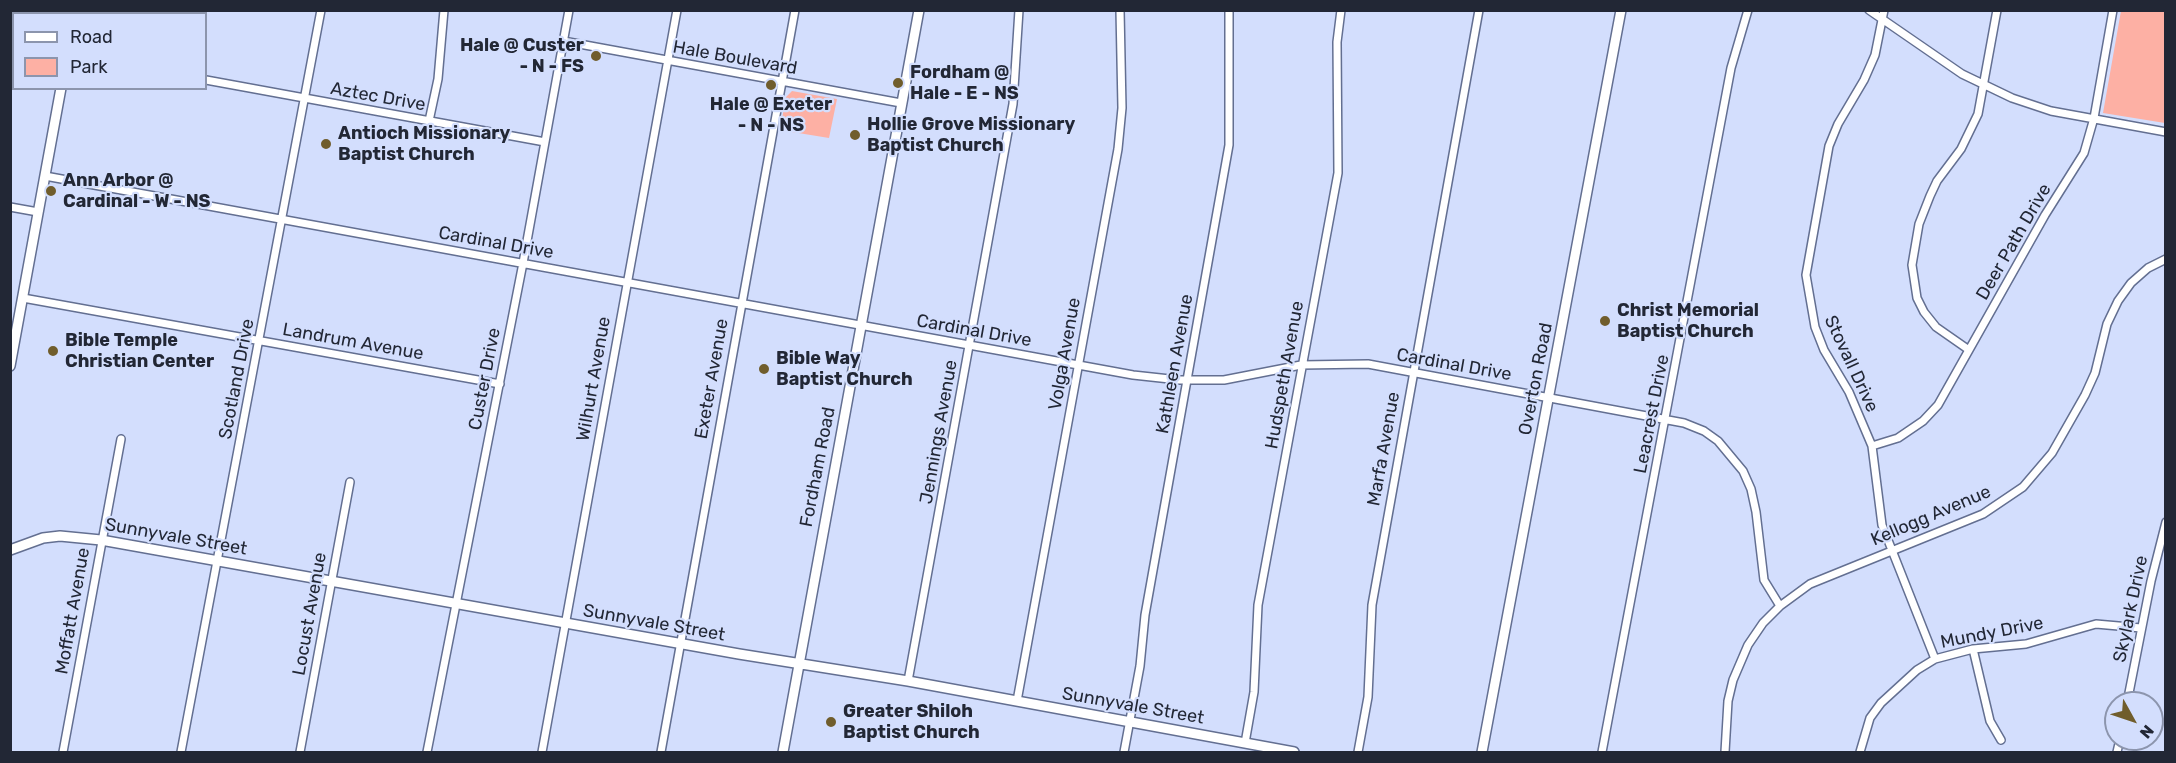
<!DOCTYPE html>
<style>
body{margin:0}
#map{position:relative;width:2176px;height:763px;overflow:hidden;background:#d3defd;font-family:Rubik,sans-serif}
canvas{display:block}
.frame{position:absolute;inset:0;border:12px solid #222735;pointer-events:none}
.legend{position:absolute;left:12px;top:12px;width:195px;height:78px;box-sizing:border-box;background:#d3defd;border:2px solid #8c95ad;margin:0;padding:8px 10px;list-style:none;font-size:18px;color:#222735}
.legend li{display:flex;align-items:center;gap:12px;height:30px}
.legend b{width:30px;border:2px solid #8c95ad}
.north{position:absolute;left:2104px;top:691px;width:60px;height:60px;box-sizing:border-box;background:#d3defd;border:2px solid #8c95ad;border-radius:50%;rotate:130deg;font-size:16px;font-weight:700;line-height:24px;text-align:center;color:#222735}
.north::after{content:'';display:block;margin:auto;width:21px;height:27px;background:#705d2c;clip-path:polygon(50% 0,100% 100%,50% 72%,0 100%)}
</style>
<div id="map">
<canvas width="2176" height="763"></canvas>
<div class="frame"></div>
<ul class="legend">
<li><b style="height:8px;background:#fff"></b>Road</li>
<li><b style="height:16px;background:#fdb0a4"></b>Park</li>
</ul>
<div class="north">N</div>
</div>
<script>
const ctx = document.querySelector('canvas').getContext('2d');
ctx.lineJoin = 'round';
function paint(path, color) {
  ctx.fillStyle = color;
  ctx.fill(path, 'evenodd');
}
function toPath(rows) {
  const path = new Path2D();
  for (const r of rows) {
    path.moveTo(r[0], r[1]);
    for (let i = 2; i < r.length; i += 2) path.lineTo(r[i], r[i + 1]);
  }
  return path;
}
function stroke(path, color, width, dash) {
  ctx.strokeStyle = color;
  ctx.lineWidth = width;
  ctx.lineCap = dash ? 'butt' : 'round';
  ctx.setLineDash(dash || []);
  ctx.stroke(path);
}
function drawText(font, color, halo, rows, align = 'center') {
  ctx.font = font + ' Rubik,sans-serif';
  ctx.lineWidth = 4.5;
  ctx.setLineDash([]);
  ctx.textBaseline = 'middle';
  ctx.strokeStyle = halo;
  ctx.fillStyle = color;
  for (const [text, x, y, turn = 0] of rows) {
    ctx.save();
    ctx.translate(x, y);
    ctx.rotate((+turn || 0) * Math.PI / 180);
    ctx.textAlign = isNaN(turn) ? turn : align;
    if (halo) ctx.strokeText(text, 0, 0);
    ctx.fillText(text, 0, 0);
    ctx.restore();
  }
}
const green = toPath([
 [2121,11,2165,11,2165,123,2103,113],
 [792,91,837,99,829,138,780,130,786,97]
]);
const street = toPath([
 [1869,10,1962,74,2012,98,2051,111,2166,132],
 [1884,10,1875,55,1864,80,1838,124,1829,146,1806,275,1815,327,1824,350,1849,392,1872,446,1882,525,1935,659],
 [196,14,196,10],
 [563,41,901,103],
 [206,80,545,142],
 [429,121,438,79,444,10],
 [45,176,1133,375,1179,380,1224,380,1301,365,1368,364,1684,423,1704,431,1718,441,1743,471,1751,489,1756,512,1764,580,1780,606],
 [10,207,38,212],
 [23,298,500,384],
 [1969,350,1936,327,1924,312,1917,298,1912,265,1919,224,1930,196,1937,181,1961,149,1978,114,1997,10],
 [1872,446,1898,438,1923,421,1938,405,2045,215,2084,153,2094,118,2113,10],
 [1973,649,1990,721,2001,740],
 [908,681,1013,104,1019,10],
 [1017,701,1118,149,1122,108,1120,10],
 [2127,703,2151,581,2166,522],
 [1245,743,1254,692,1258,605,1338,173,1337,42,1341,10],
 [63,752,121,439],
 [181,752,321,10],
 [300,752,350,482],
 [427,752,523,263,569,10],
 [542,752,677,10],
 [661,752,795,10],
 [1124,752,1140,666,1145,615,1229,145,1229,10],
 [1358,752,1368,697,1372,605,1479,10],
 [1602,752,1731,68,1748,10],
 [1725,752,1728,701,1733,680,1748,645,1763,623,1780,606,1810,584,1983,514,2023,487,2052,453,2085,395,2095,373,2107,324,2118,301,2131,283,2148,268,2166,259],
 [1860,752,1870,718,1881,703,1917,670,1935,659,1973,649,2026,644,2096,624,2141,628],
 [2117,752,2120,739]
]);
const secondary = toPath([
 [75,14,75,10],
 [10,366,61,88],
 [10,550,43,538,60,536,101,540,739,654,908,681,1294,752],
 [783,752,919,10],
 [1482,752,1621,10]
]);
const markers = [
 [596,56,6,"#705d2c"],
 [898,83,6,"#705d2c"],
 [771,85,6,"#705d2c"],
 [855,135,6,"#705d2c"],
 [326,144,6,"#705d2c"],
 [51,191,6,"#705d2c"],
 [1605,321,6,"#705d2c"],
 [53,351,6,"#705d2c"],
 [764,369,6,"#705d2c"],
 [831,722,6,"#705d2c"]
];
const poiNames = [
 ["Hale @ Custer",584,46,"right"],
 ["- N - FS",584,67,"right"],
 ["Fordham @",910,73],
 ["Hale - E - NS",910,94],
 ["Hale @ Exeter",771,105,"center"],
 ["- N - NS",771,126,"center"],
 ["Hollie Grove Missionary",867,125],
 ["Baptist Church",867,146],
 ["Antioch Missionary",338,134],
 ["Baptist Church",338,155],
 ["Ann Arbor @",63,181],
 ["Cardinal - W - NS",63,202],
 ["Christ Memorial",1617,311],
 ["Baptist Church",1617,332],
 ["Bible Temple",65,341],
 ["Christian Center",65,362],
 ["Bible Way",776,359],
 ["Baptist Church",776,380],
 ["Greater Shiloh",843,712],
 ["Baptist Church",843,733]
];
const streetNames = [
 ["Hale Boulevard",735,58,10],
 ["Aztec Drive",378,97,10],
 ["Deer Path Drive",2014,242,-60],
 ["Cardinal Drive",496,243,10],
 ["Cardinal Drive",974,331,10],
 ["Landrum Avenue",353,342,10],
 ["Volga Avenue",1065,354,-80],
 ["Kathleen Avenue",1175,364,-80],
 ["Stovall Drive",1851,364,65],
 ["Cardinal Drive",1454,365,10],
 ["Hudspeth Avenue",1285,375,-80],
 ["Scotland Drive",237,379,-79],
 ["Custer Drive",485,379,-79],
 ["Wilhurt Avenue",594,379,-80],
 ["Exeter Avenue",712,379,-80],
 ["Overton Road",1536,379,-79],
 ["Leacrest Drive",1652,414,-79],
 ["Jennings Avenue",939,432,-80],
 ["Marfa Avenue",1384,449,-80],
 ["Fordham Road",818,467,-79],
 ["Kellogg Avenue",1931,516,-23],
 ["Sunnyvale Street",176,537,10],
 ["Skylark Drive",2131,609,-78],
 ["Moffatt Avenue",73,611,-80],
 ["Locust Avenue",310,614,-80],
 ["Sunnyvale Street",654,623,10],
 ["Mundy Drive",1992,633,-11],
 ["Sunnyvale Street",1133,706,10]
];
paint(green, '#fdb0a4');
stroke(street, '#636f91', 10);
stroke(secondary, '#636f91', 12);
stroke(street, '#fff', 7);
stroke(secondary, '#fff', 9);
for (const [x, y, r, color] of markers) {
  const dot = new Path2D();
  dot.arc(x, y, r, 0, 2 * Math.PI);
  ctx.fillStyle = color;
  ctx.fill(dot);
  stroke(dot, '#d3defd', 2);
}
drawText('bold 18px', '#222735', '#d3defd', poiNames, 'left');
drawText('18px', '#222735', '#d3defd', streetNames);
</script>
